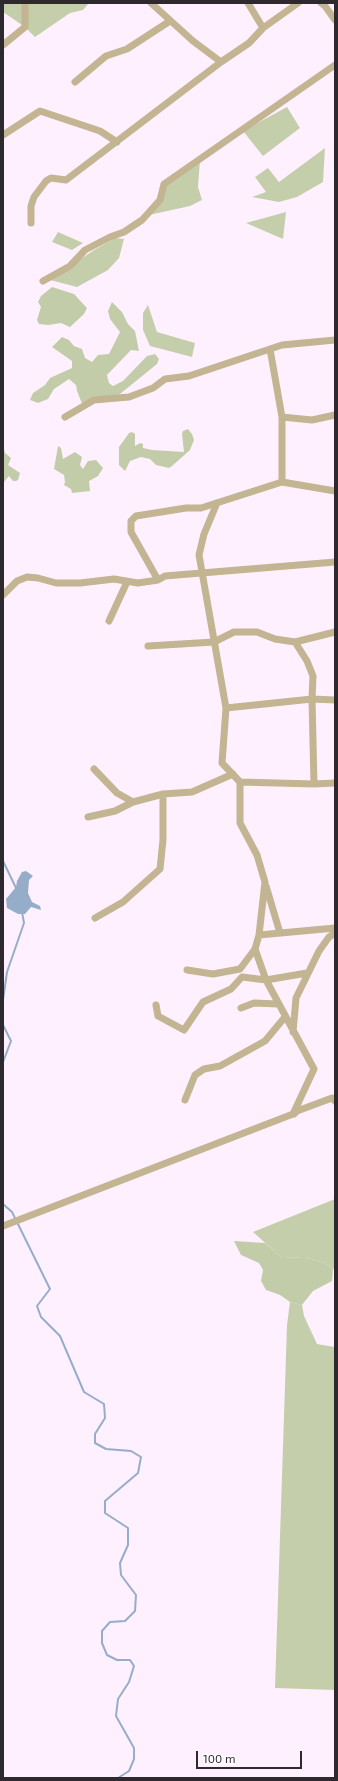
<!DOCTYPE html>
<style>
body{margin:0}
#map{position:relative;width:338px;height:1781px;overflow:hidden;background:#fef0ff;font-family:"Exo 2",sans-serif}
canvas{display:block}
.frame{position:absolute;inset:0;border:4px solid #2e292f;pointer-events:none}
.scale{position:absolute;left:196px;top:1751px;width:106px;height:18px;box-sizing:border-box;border:2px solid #2e292f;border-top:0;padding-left:5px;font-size:12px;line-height:14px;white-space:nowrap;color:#2e292f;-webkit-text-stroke:3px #fff;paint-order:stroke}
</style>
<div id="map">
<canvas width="338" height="1781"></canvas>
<div class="frame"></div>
<div class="scale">100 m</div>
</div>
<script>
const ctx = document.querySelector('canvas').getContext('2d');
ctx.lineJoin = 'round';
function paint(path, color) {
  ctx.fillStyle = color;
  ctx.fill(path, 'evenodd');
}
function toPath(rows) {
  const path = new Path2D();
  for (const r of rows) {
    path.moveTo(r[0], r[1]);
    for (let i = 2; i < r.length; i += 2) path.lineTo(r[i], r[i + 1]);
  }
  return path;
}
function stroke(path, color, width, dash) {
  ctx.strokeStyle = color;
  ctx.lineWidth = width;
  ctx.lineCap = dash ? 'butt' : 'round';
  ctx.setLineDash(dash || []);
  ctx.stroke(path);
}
const green = toPath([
 [3,3,89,3,83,10,70,13,35,37,25,27,3,12],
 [287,107,300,128,263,156,243,131],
 [325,148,323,182,297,197,279,202,252,197,266,192,255,177,268,168,279,182],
 [200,160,198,187,202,200,190,206,149,215,166,185],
 [286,212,283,239,246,223],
 [58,232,83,243,72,250,52,242],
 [115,238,124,239,119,258,108,270,77,287,50,280,94,250],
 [148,305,157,332,195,343,192,357,150,346,143,330,143,313],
 [335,1199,335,1268,333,1269,324,1263,305,1257,282,1258,253,1232],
 [290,1302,302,1305,304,1316,317,1344,335,1347,335,1690,275,1688,287,1325]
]);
const forest = toPath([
 [52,287,74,294,87,308,84,314,70,327,61,323,48,325,39,324,37,320,41,307,38,302,41,296],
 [112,302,122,312,128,324,135,331,139,351,131,350,107,375,109,383,113,386,123,381,147,356,155,354,159,359,157,364,115,398,83,406,77,391,76,385,69,379,54,389,48,399,38,403,30,400,33,393,45,385,50,378,72,368,72,361,52,347,62,337,69,340,74,346,82,349,85,358,92,362,98,355,109,354,120,332,110,319,108,311],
 [188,429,192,434,194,440,190,450,172,466,169,468,156,465,150,459,141,457,130,461,125,471,119,465,119,447,129,433,132,432,135,434,135,446,140,443,143,444,143,448,152,450,184,452,182,434,183,431],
 [3,444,5,453,11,458,8,465,20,473,18,480,16,481,13,481,9,476,3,483],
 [58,446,61,448,63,459,75,452,82,457,80,465,83,469,88,461,96,460,103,468,98,476,89,481,90,491,72,493,71,489,64,485,65,482,64,475,54,469],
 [234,1241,265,1243,282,1258,305,1257,324,1263,333,1269,332,1281,313,1291,302,1305,290,1302,280,1295,266,1290,261,1281,263,1270,259,1263,241,1255]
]);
const water = toPath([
 [26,871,33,876,29,880,28,893,32,902,40,906,41,910,31,907,25,914,18,914,7,908,6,899,16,887,17,881,22,872]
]);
const stream = toPath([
 [3,861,17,890],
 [3,1000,7,972,24,923,22,912],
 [3,1025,11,1041,3,1062],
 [3,1204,12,1212,50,1289,37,1306,41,1317,60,1336,84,1392,104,1404,105,1418,95,1434,95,1443,106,1449,131,1451,141,1457,138,1473,105,1501,105,1513,128,1528,128,1545,120,1563,121,1575,136,1595,135,1611,125,1621,110,1622,102,1631,102,1643,107,1655,117,1660,130,1660,134,1666,129,1682,118,1699,116,1716,134,1748,134,1759,129,1771,118,1778]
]);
const street = toPath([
 [151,3,193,41,221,62],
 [248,3,263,28],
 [321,3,325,6,335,20],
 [3,45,25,27,25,3],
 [75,82,106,56,127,49,170,21],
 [3,135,40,111,100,131,117,142],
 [31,223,31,206,34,197,46,181,51,178,66,180,221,62,249,43,263,28,298,3],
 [43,281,70,266,85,250,110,237,124,232,142,220,160,200,164,184,335,65],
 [270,349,282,417,282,482],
 [65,417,94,400,129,397,153,388,165,379,189,376,282,345,335,340],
 [282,417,312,420,335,415],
 [217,503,204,534,199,555,226,708,222,763,240,782,314,784,335,783],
 [158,580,131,532,131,521,136,516,186,508,201,508,282,482,335,491],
 [3,595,17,581,27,577,38,578,56,583,80,583,114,579,138,583,158,580,165,576,335,562],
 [109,621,127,582],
 [295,642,307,661,313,676,312,699,314,784],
 [148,646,214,642,234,632,257,632,275,639,295,642,335,632],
 [226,708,312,699,335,700],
 [94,769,117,793,133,802],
 [88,817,115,811,133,802,163,794,192,792,233,774],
 [266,886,280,933],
 [95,918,123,902,160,869,163,840,163,794],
 [259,935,335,928],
 [187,970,213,974,240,969,255,949],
 [156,1005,158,1016,184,1030,203,1002,231,989,242,977,266,980,307,973],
 [241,1008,254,1003,278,1004],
 [293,1032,296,998,319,951,329,937,335,933],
 [185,1100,195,1075,204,1069,220,1066,265,1041,285,1017],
 [294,1114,297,1111,332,1098,335,1101],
 [3,1226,293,1114,314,1069,266,980,255,949,259,935,265,882,257,855,240,823,240,782]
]);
paint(green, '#c5ceab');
paint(forest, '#c3cca8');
paint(water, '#96adca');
stroke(stream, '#96adca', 2);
stroke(street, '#c3b492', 7);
</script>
